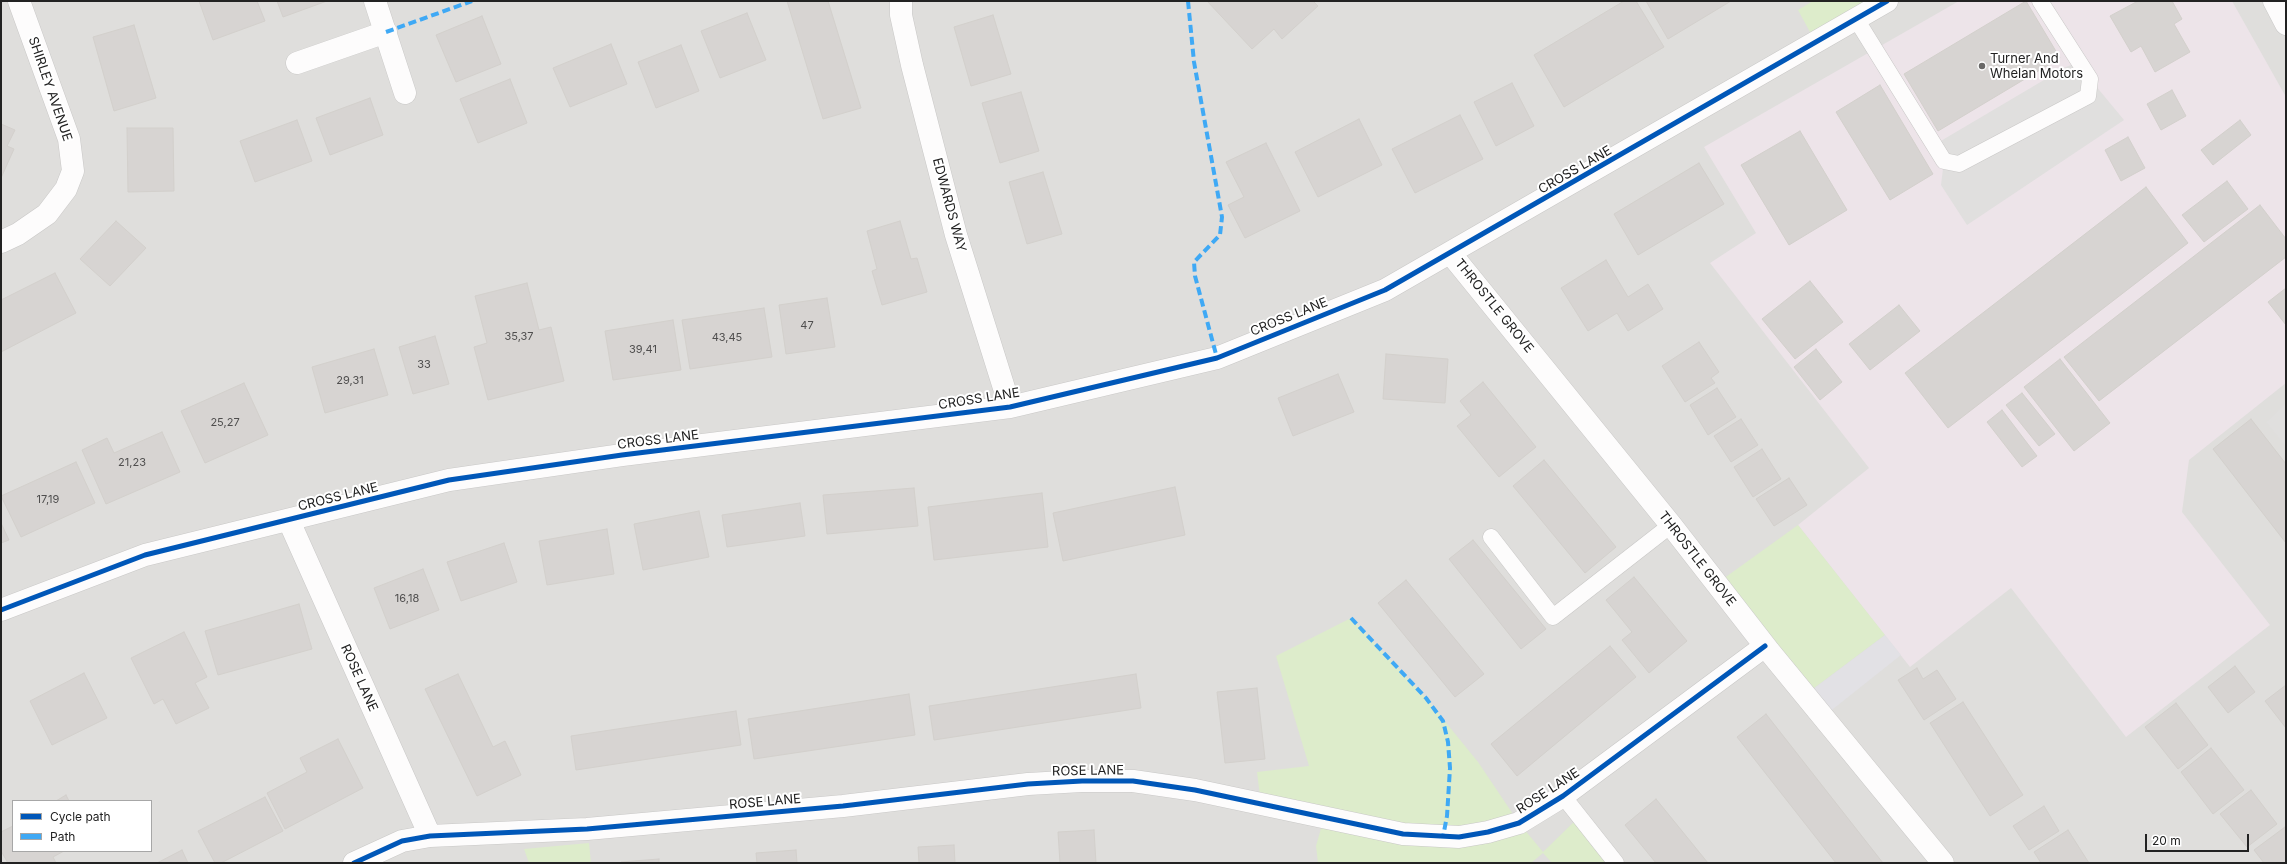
<!DOCTYPE html>
<style>
body{margin:0}
#map{position:relative;width:2287px;height:864px;overflow:hidden;background:#f0eeeb;font-family:Inter,sans-serif}
canvas{display:block}
.frame{position:absolute;inset:0;border:2px solid #222;pointer-events:none}
.legend{position:absolute;left:12px;top:800px;width:140px;height:52px;box-sizing:border-box;background:#fff;border:1px solid #a7a7a7;margin:0;padding:5px 7px;list-style:none;font-size:12px;color:#222}
.legend li{display:flex;align-items:center;gap:8px;height:20px}
.legend b{width:20px;border:1px solid #a7a7a7}
.scale{position:absolute;left:2145px;top:834px;width:104px;height:18px;box-sizing:border-box;border:2px solid #222;border-top:0;padding-left:5px;font-size:12px;line-height:14px;white-space:nowrap;color:#222;-webkit-text-stroke:3px #fff;paint-order:stroke}
</style>
<div id="map">
<canvas width="2287" height="864"></canvas>
<div class="frame"></div>
<ul class="legend">
<li><b style="height:5px;background:#0057b8"></b>Cycle path</li>
<li><b style="height:5px;background:#3fa9f5"></b>Path</li>
</ul>
<div class="scale">20 m</div>
</div>
<script>
const ctx = document.querySelector('canvas').getContext('2d');
ctx.lineJoin = 'round';
function paint(path, color) {
  ctx.fillStyle = color;
  ctx.fill(path, 'evenodd');
}
function toPath(rows) {
  const path = new Path2D();
  for (const r of rows) {
    path.moveTo(r[0], r[1]);
    for (let i = 2; i < r.length; i += 2) path.lineTo(r[i], r[i + 1]);
  }
  return path;
}
function stroke(path, color, width, dash) {
  ctx.strokeStyle = color;
  ctx.lineWidth = width;
  ctx.lineCap = dash ? 'butt' : 'round';
  ctx.setLineDash(dash || []);
  ctx.stroke(path);
}
function drawText(font, color, halo, rows, align = 'center') {
  ctx.font = font + ' Inter,sans-serif';
  ctx.lineWidth = 4;
  ctx.setLineDash([]);
  ctx.textBaseline = 'middle';
  ctx.strokeStyle = halo;
  ctx.fillStyle = color;
  for (const [text, x, y, turn = 0] of rows) {
    ctx.save();
    ctx.translate(x, y);
    ctx.rotate((+turn || 0) * Math.PI / 180);
    ctx.textAlign = isNaN(turn) ? turn : align;
    if (halo) ctx.strokeText(text, 0, 0);
    ctx.fillText(text, 0, 0);
    ctx.restore();
  }
}
const residential = toPath([
 [1,1,2286,1,2286,863,1,863],
 [13,801,151,801,151,851,13,851]
]);
const industrial = toPath([
 [1959,1,2232,1,2286,97,2286,383,2189,460,2182,512,2270,625,2126,737,2011,588,1910,667,1798,525,1869,468,1710,263,1756,233,1704,147]
]);
const grass = toPath([
 [1813,1,1887,1,1816,43,1798,10],
 [1798,525,1885,635,1805,695,1716,584],
 [1351,618,1426,698,1478,762,1519,823,1543,852,1579,817,1616,863,1552,863,1543,853,1531,863,1318,863,1316,846,1324,818,1261,804,1257,772,1309,766,1276,656],
 [589,843,591,863,529,863,524,849]
]);
const parking = toPath([
 [2079,62,2090,79,2124,120,1967,225,1941,185,1944,161,1934,145,2066,67],
 [2286,403,2286,447,2266,422]
]);
const plaza = toPath([
 [1885,635,1901,655,1823,717,1805,695]
]);
const building = toPath([
 [199,1,257,1,265,21,213,40,199,1],
 [277,1,327,1,283,17,277,1],
 [787,1,828,1,861,108,823,119,787,1],
 [1207,1,1313,1,1318,6,1282,39,1274,29,1252,49,1207,1],
 [1624,1,1636,1,1664,47,1564,107,1534,55,1624,1],
 [1646,1,1731,1,1668,39,1646,1],
 [2026,1,2060,58,1938,131,1904,74,2026,1],
 [2138,1,2172,1,2182,19,2174,24,2190,52,2155,72,2141,46,2131,52,2110,16,2138,1],
 [747,13,766,60,720,78,701,31,747,13],
 [993,15,1011,74,971,86,954,27,993,15],
 [482,16,501,64,456,82,436,35,482,16],
 [134,25,156,98,114,111,93,37,134,25],
 [611,44,627,84,570,107,553,68,611,44],
 [681,45,699,91,656,108,638,62,681,45],
 [510,79,527,123,478,143,460,99,510,79],
 [1512,83,1534,126,1496,146,1474,102,1512,83],
 [1880,85,1933,174,1890,200,1836,112,1880,85],
 [2172,90,2186,116,2161,130,2147,104,2172,90],
 [1021,92,1039,151,1000,163,982,103,1021,92],
 [370,98,383,135,330,155,316,118,370,98],
 [1460,115,1483,159,1415,193,1392,149,1460,115],
 [1359,119,1382,165,1318,197,1295,152,1359,119],
 [297,120,312,161,255,182,240,141,297,120],
 [2240,120,2251,135,2213,165,2201,150,2240,120],
 [1,124,15,130,7,146,14,149,1,178,1,124],
 [127,128,173,128,174,191,128,192,127,128],
 [1800,131,1847,210,1789,245,1741,165,1800,131],
 [2128,137,2145,168,2121,181,2105,150,2128,137],
 [1266,143,1300,211,1245,238,1228,205,1244,197,1226,162,1266,143],
 [1699,163,1724,204,1638,255,1614,214,1699,163],
 [1043,172,1062,234,1027,244,1009,182,1043,172],
 [2227,181,2248,209,2204,242,2182,215,2227,181],
 [2146,187,2188,243,1948,428,1905,373,2146,187],
 [2260,205,2286,239,2286,257,2099,401,2064,357,2260,205],
 [116,221,146,248,110,286,80,259,116,221],
 [900,221,911,259,917,258,927,292,882,305,872,271,877,269,867,231,900,221],
 [1606,260,1628,297,1648,284,1663,309,1628,331,1617,313,1588,331,1561,288,1606,260],
 [55,273,76,313,1,352,1,300,55,273],
 [1810,281,1843,322,1795,359,1762,319,1810,281],
 [527,283,539,330,551,327,564,381,488,400,474,347,487,343,475,296,527,283],
 [2286,288,2286,325,2268,302,2286,288],
 [827,298,835,347,786,354,779,305,827,298],
 [1899,305,1920,331,1870,370,1849,344,1899,305],
 [764,308,772,357,690,369,682,320,764,308],
 [673,320,681,370,613,380,605,331,673,320],
 [435,336,449,384,413,394,399,347,435,336],
 [1699,342,1719,372,1711,378,1715,383,1685,402,1662,366,1699,342],
 [374,349,388,395,325,413,312,367,374,349],
 [1816,349,1842,382,1820,400,1794,367,1816,349],
 [1386,354,1448,359,1445,403,1383,399,1386,354],
 [2060,359,2110,423,2074,451,2024,387,2060,359],
 [1338,374,1354,412,1293,436,1278,398,1338,374],
 [1483,382,1536,447,1499,477,1457,426,1471,415,1460,401,1483,382],
 [244,383,268,435,205,463,181,411,244,383],
 [1717,388,1736,417,1708,435,1690,405,1717,388],
 [2022,393,2055,434,2039,446,2006,405,2022,393],
 [2002,410,2037,456,2022,467,1987,422,2002,410],
 [1741,419,1758,445,1731,462,1714,436,1741,419],
 [2251,419,2286,464,2286,543,2213,449,2251,419],
 [162,432,180,472,106,504,82,450,107,438,114,453,162,432],
 [1762,449,1781,479,1753,497,1734,467,1762,449],
 [1544,460,1616,547,1585,573,1513,486,1544,460],
 [76,462,95,503,21,537,1,496,76,462],
 [1789,478,1807,505,1774,526,1756,499,1789,478],
 [1175,487,1185,535,1063,561,1053,513,1175,487],
 [914,488,918,526,827,534,823,495,914,488],
 [1042,493,1048,547,934,560,928,507,1042,493],
 [800,503,805,536,727,547,722,515,800,503],
 [699,511,709,557,643,570,634,524,699,511],
 [1,523,9,540,1,543,1,523],
 [607,529,614,574,547,585,539,541,607,529],
 [1473,540,1546,629,1521,649,1449,559,1473,540],
 [504,543,517,582,461,601,447,562,504,543],
 [423,569,439,610,390,629,374,588,423,569],
 [1634,577,1687,641,1649,673,1622,640,1632,632,1606,600,1634,577],
 [1406,580,1484,674,1455,697,1378,603,1406,580],
 [299,604,312,649,218,675,205,631,299,604],
 [184,632,207,677,195,683,209,708,176,724,163,699,154,704,131,658,184,632],
 [1610,646,1636,677,1517,776,1491,744,1610,646],
 [2235,666,2255,692,2228,713,2208,687,2235,666],
 [1917,668,1923,679,1937,670,1956,699,1924,720,1898,680,1917,668],
 [84,673,107,718,52,745,30,701,84,673],
 [458,674,493,747,505,741,521,775,477,796,425,689,458,674],
 [1136,674,1141,708,934,740,929,706,1136,674],
 [2286,685,2286,728,2265,701,2286,685],
 [1257,688,1265,759,1225,763,1217,692,1257,688],
 [909,694,915,735,754,759,748,719,909,694],
 [1963,702,2023,795,1990,816,1930,723,1963,702],
 [2176,703,2208,745,2178,769,2145,727,2176,703],
 [736,711,741,745,576,770,571,736,736,711],
 [1766,714,1883,863,1836,863,1737,737,1766,714],
 [338,739,363,788,285,829,267,793,307,772,300,758,338,739],
 [2211,748,2244,790,2213,814,2181,772,2211,748],
 [2251,790,2277,824,2247,847,2220,814,2251,790],
 [66,795,69,801,56,801,66,795],
 [265,797,283,831,221,863,215,863,198,831,265,797],
 [1656,799,1708,863,1656,863,1625,825,1656,799],
 [2044,806,2059,831,2029,850,2013,826,2044,806],
 [13,826,13,851,64,851,53,857,56,863,8,863,1,851,1,832,13,826],
 [2285,827,2286,863,2264,863,2254,850,2285,827],
 [1094,830,1096,863,1060,863,1058,832,1094,830],
 [2068,830,2089,863,2041,863,2034,852,2068,830],
 [954,845,955,863,919,863,918,847,954,845],
 [182,850,188,863,157,863,182,850],
 [796,850,797,863,757,863,756,853,796,850],
 [659,859,659,863,621,863,621,862,659,859]
]);
const lane = toPath([
 [1856,19,1944,161,1959,164,2088,96,2090,79,2040,1],
 [1491,537,1553,617,1671,525],
 [1563,796,1616,863]
]);
const street = toPath([
 [375,1,405,93],
 [901,1,901,15,912,65,956,235,1010,407],
 [2274,1,2286,24],
 [297,63,386,32],
 [1,242,18,234,47,214,66,189,73,171,69,139,19,1],
 [1451,254,1671,525,1769,651,1943,863],
 [289,521,430,836],
 [1,610,145,555,449,480,622,455,1010,407,1217,358,1385,290,1887,1],
 [354,863,402,841,430,836,587,829,843,806,1028,784,1082,781,1133,781,1195,790,1403,834,1459,837,1488,832,1519,823,1563,796,1765,646]
]);
const quiet = toPath([
 [1188,1,1194,62,1222,217,1220,235,1194,262,1195,276,1217,358],
 [386,32,472,1],
 [1351,618,1426,698,1443,721,1448,742,1450,768,1447,816,1443,837]
]);
const cycleway = toPath([
 [1,610,145,555,449,480,622,455,1010,407,1217,358,1385,290,1887,1],
 [354,863,402,841,430,836,587,829,843,806,1028,784,1082,781,1133,781,1195,790,1403,834,1459,837,1488,832,1519,823,1563,796,1765,646]
]);
const markers = [
 [1982,66,4,"#6a6968"]
];
const numberNames = [
 ["47",807,326],
 ["35,37",519,337],
 ["43,45",727,338],
 ["39,41",643,350],
 ["33",424,365],
 ["29,31",350,381],
 ["25,27",225,423],
 ["21,23",132,463],
 ["17,19",48,500],
 ["16,18",407,599]
];
const poiNames = [
 ["Turner And",1990,59],
 ["Whelan Motors",1990,74]
];
const streetNames = [
 ["SHIRLEY AVENUE",50,89,71],
 ["CROSS LANE",1575,170,-30],
 ["EDWARDS WAY",949,205,75],
 ["THROSTLE GROVE",1494,306,51],
 ["CROSS LANE",1289,317,-22],
 ["CROSS LANE",979,399,-9],
 ["CROSS LANE",658,440,-7],
 ["CROSS LANE",338,497,-14],
 ["THROSTLE GROVE",1697,559,52],
 ["ROSE LANE",359,678,66],
 ["ROSE LANE",1088,771,-1],
 ["ROSE LANE",1548,791,-33],
 ["ROSE LANE",765,802,-5]
];
paint(residential, '#dfdedc');
paint(industrial, '#ede4e9');
paint(grass, '#ddeccb');
paint(parking, '#e0dfde');
paint(plaza, '#e2e1e5');
paint(building, '#d7d4d2');
stroke(building, '#d3d0cc', 1);
stroke(lane, '#c9c8c7', 17);
stroke(street, '#c9c8c7', 23);
stroke(lane, '#fdfcfc', 16);
stroke(street, '#fdfcfc', 22);
stroke(quiet, '#3fa9f5', 4, [8, 4]);
stroke(cycleway, '#0057b8', 5);
for (const [x, y, r, color] of markers) {
  const dot = new Path2D();
  dot.arc(x, y, r, 0, 2 * Math.PI);
  ctx.fillStyle = color;
  ctx.fill(dot);
  stroke(dot, '#fff', 1.5);
}
drawText('11px', '#4f4e4e', null, numberNames);
drawText('13px', '#222', '#fff', poiNames, 'left');
drawText('13px', '#222', '#fff', streetNames);
</script>
